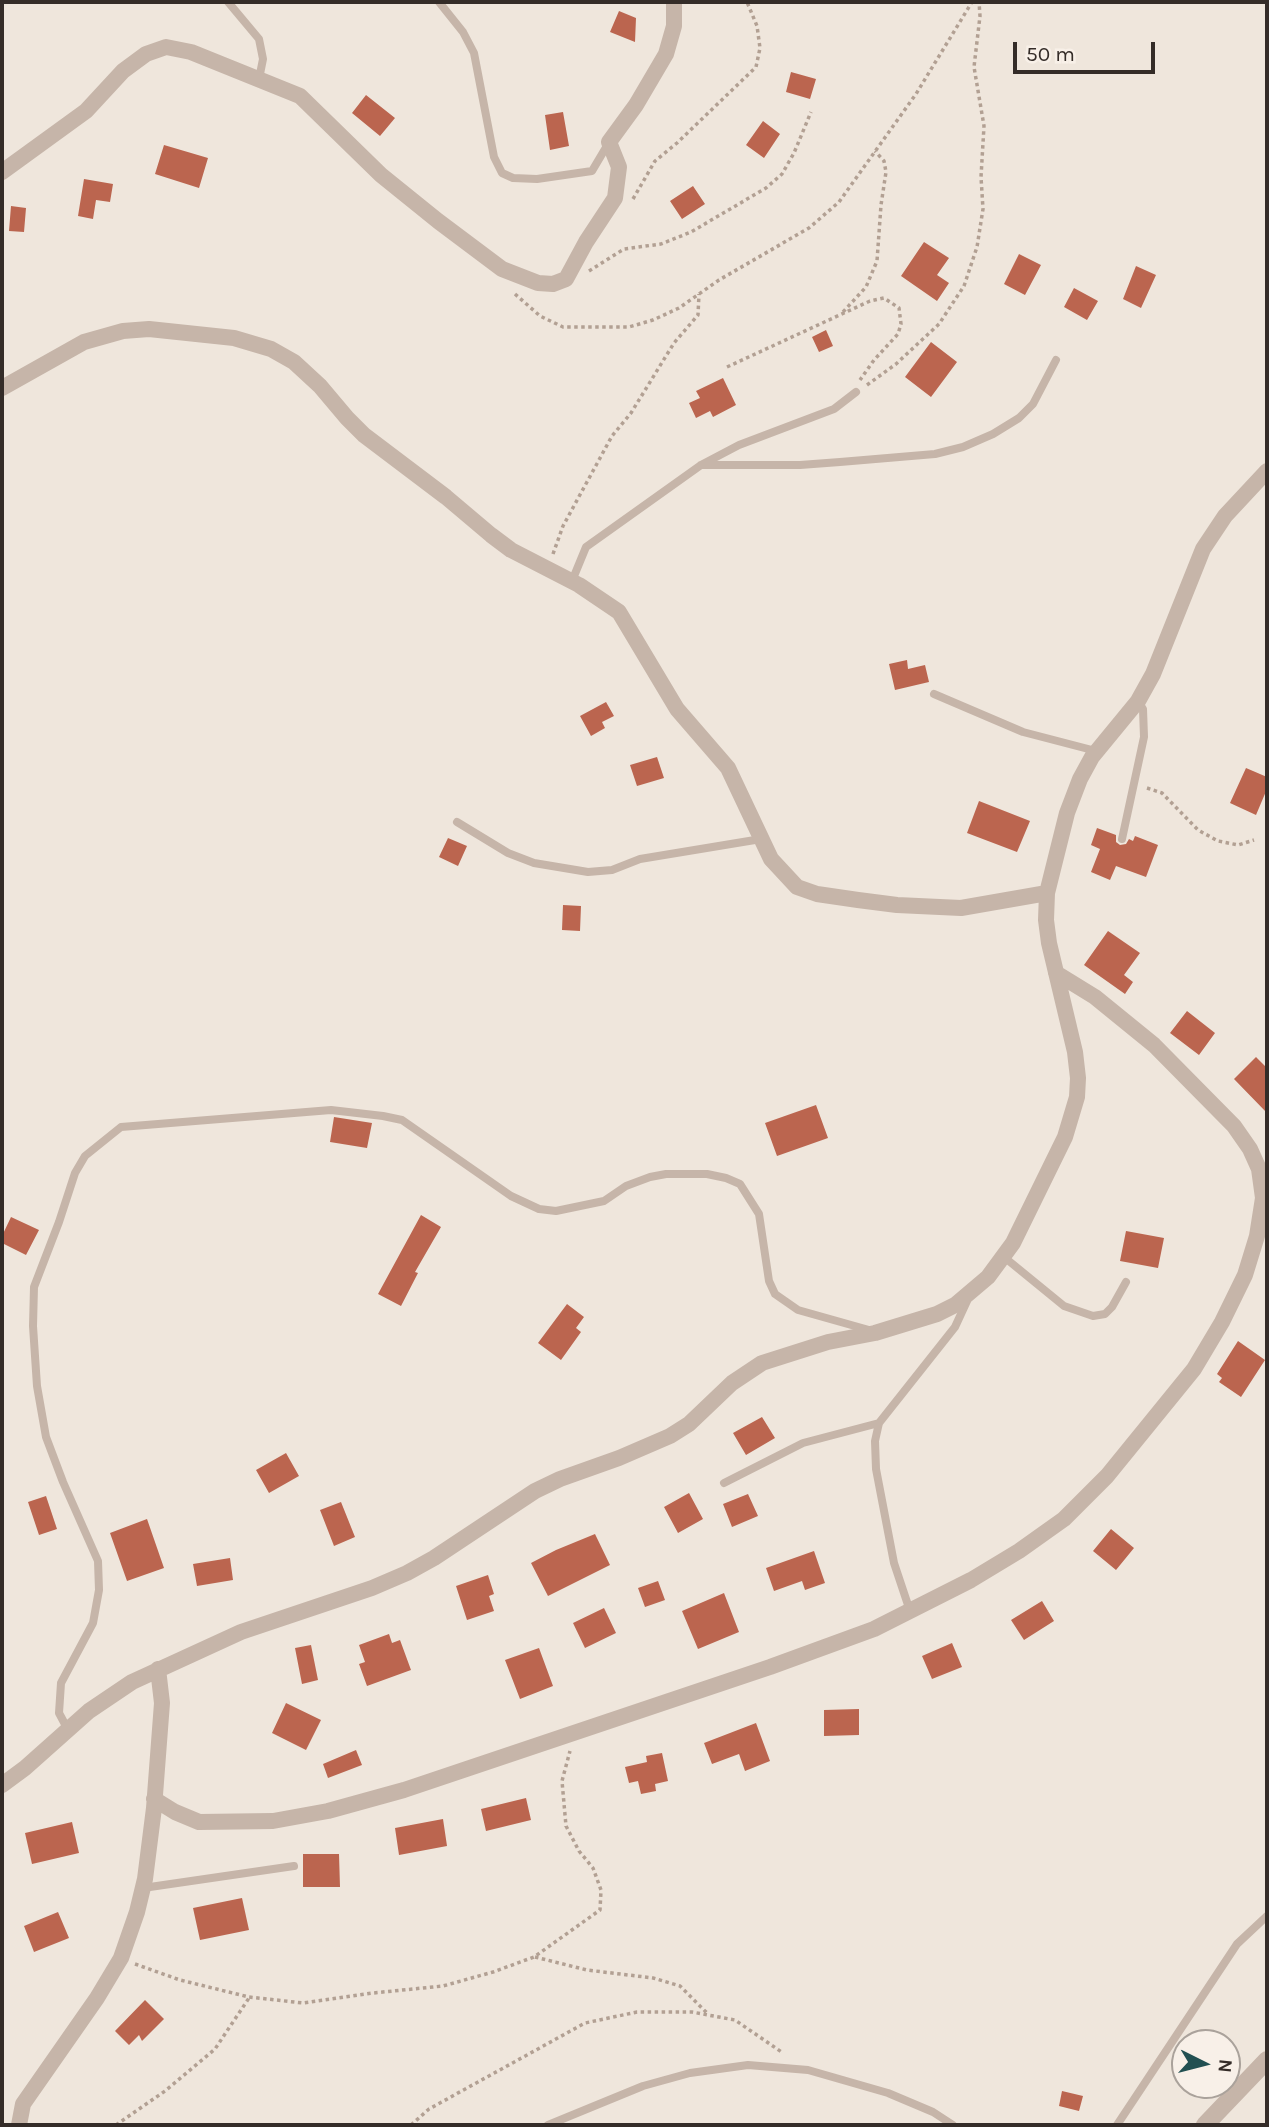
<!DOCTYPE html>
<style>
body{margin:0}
#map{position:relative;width:1269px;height:2127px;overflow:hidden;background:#efe6dc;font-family:Karla,sans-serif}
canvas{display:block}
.frame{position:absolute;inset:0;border:4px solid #342c28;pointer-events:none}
.north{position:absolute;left:1171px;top:2029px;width:70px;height:70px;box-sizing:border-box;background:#f8f0e8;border:2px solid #aaa29b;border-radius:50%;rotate:96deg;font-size:19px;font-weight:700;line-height:28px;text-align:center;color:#342c28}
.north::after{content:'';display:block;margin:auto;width:24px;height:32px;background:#225052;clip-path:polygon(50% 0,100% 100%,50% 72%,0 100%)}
.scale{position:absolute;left:1013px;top:42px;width:142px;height:32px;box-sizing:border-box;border:4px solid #342c28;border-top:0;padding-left:9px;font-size:21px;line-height:24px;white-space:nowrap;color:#342c28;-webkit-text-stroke:5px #f8f0e8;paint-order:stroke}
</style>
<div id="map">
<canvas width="1269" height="2127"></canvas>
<div class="frame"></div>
<div class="north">N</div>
<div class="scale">50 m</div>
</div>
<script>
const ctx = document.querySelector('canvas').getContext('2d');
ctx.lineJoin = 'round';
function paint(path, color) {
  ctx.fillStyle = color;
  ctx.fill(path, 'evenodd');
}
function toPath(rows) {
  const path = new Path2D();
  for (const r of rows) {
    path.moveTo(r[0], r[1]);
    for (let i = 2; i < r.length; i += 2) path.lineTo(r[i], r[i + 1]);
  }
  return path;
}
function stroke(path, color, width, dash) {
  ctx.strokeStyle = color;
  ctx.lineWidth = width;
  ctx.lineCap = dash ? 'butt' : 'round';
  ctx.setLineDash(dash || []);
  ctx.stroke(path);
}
const building = toPath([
 [619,11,636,18,635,42,610,32],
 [791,72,816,79,810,99,786,92],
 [366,95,395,118,380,136,352,113],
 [563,112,569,146,550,150,545,115],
 [763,121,780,134,764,158,746,145],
 [164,145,208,158,199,188,155,174],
 [84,179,113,184,110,202,96,200,93,219,78,216],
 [693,186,705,204,682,219,670,201],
 [11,206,26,208,24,232,9,231],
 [924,242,949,258,937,275,949,283,937,301,901,276],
 [1019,254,1041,265,1025,295,1004,284],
 [1136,266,1156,275,1141,308,1123,299],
 [1074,288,1098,301,1087,320,1064,307],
 [826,330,833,346,819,352,812,337],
 [931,342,957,362,931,397,905,377],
 [723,378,736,405,713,417,710,411,696,418,689,403,700,398,696,391],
 [907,660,908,669,925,665,929,682,895,690,889,664],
 [606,702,614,716,602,722,605,728,591,736,580,716],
 [657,757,664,778,637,786,630,765],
 [1246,768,1267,777,1267,789,1256,815,1230,803],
 [979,801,1030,821,1017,852,967,833],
 [1097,828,1116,835,1116,842,1120,845,1126,844,1129,839,1133,841,1135,836,1158,845,1146,877,1116,866,1110,880,1091,872,1100,849,1091,845],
 [448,838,467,846,458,866,439,857],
 [563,905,581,906,580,931,562,930],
 [1108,931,1140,953,1124,975,1133,982,1125,994,1084,965],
 [1187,1011,1215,1033,1199,1055,1170,1033],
 [1256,1057,1267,1068,1267,1113,1234,1079],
 [816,1105,828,1138,777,1156,765,1123],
 [334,1117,372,1123,367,1148,330,1142],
 [421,1215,441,1227,415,1272,418,1273,401,1306,378,1294],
 [11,1217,39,1230,26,1255,2,1243,2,1236],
 [1126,1231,1164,1238,1158,1268,1120,1261],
 [567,1304,584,1317,576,1328,581,1332,561,1360,538,1343],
 [1238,1341,1265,1360,1241,1397,1219,1382,1222,1378,1217,1374],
 [762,1417,775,1438,746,1455,733,1433],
 [286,1453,299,1476,269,1493,256,1470],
 [689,1493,703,1519,678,1533,664,1507],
 [748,1494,758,1516,732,1527,723,1504],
 [46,1496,57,1529,39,1535,28,1502],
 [341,1502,355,1537,334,1546,320,1510],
 [147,1519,164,1568,127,1581,110,1533],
 [1111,1529,1134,1548,1116,1570,1093,1551],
 [595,1534,610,1565,548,1596,531,1563,556,1550],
 [814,1551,825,1583,805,1590,802,1581,774,1591,766,1568],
 [230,1558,233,1580,197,1586,193,1564],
 [488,1575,494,1594,489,1596,494,1611,467,1620,456,1586],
 [658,1581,665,1600,645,1607,638,1588],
 [724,1593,739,1632,698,1649,682,1611],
 [1042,1601,1054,1621,1024,1640,1011,1620],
 [604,1608,616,1633,585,1648,573,1623],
 [389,1634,392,1643,400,1640,411,1670,367,1686,359,1664,365,1662,359,1645],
 [952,1643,962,1667,932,1679,922,1656],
 [311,1645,318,1680,302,1684,295,1648],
 [539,1648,553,1686,520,1699,505,1660],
 [286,1703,321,1720,306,1750,272,1733],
 [859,1709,859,1735,824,1736,824,1710],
 [756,1723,770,1761,745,1771,739,1754,712,1764,704,1743],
 [356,1750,362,1765,328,1778,323,1764],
 [662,1753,668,1781,655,1784,656,1791,641,1794,638,1781,629,1783,625,1767,647,1762,646,1756],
 [526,1798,531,1820,486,1831,481,1809],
 [443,1819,447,1846,399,1855,395,1828],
 [72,1822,79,1853,32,1864,25,1833],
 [303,1854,339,1854,340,1887,303,1887],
 [242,1898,249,1930,200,1940,193,1908],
 [58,1912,69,1938,34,1952,24,1926],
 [145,2000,164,2019,142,2041,139,2035,129,2045,115,2031],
 [1062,2091,1083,2096,1079,2111,1059,2106]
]);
const path = toPath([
 [633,199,655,161,677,143,756,67,760,48,757,26,747,2],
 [589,271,624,249,661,244,691,232,766,188,782,174,794,153,811,112],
 [515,294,540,316,563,327,629,327,653,320,679,308,719,280,809,228,839,202,916,94,972,2],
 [843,312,866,287,877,261,881,205,886,172,884,161,875,151],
 [727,367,870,301,884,298,899,308,901,324,898,334,874,360,860,380],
 [867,385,896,364,939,324,964,286,977,247,983,209,981,177,984,126,974,67,980,16,979,2],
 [553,554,563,526,612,436,631,413,674,343,698,315,699,294],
 [1147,788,1162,793,1198,830,1218,841,1238,845,1254,840],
 [535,1957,587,1970,653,1978,680,1986,708,2014],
 [135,1964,180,1980,249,1997,303,2003,373,1993,443,1986,493,1972,534,1957,600,1910,601,1890,593,1868,579,1851,566,1826,562,1781,570,1751],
 [116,2125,165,2091,215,2049,249,1998],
 [411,2125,429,2109,585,2023,637,2012,692,2012,735,2020,783,2053]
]);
const service = toPath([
 [228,2,259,39,263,59,259,79],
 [439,2,463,32,474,53,494,157,502,173,513,178,537,179,592,171,608,144],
 [701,465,800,465,840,462,935,454,963,447,993,434,1019,418,1033,404,1056,360],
 [572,581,586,547,701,465,739,445,834,409,856,392],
 [934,694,1023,732,1096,751],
 [457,822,508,853,534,863,588,872,612,870,640,859,761,839],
 [1122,839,1144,737,1143,709,1138,701],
 [1004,1257,1064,1306,1093,1316,1105,1314,1112,1307,1126,1282],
 [724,1483,803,1443,879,1423],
 [910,1611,894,1563,876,1469,875,1441,879,1423,955,1327,967,1301],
 [67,1728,59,1713,61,1683,93,1623,99,1590,98,1561,63,1482,46,1437,37,1386,33,1326,34,1287,59,1222,75,1173,85,1156,121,1127,331,1110,383,1116,402,1120,511,1196,539,1209,556,1211,604,1201,626,1186,650,1177,666,1174,707,1174,726,1178,740,1184,759,1214,769,1281,775,1294,798,1310,869,1330],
 [143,1888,294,1866],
 [548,2125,643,2086,690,2073,748,2065,808,2070,888,2093,933,2112,953,2125],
 [1117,2125,1237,1944,1267,1916]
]);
const minor = toPath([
 [2,172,86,111,123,71,146,54,166,47,191,52,300,96,381,175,438,221,502,269,538,283,553,284,566,279,586,242,615,198,619,167,609,142,636,105,666,54,674,26,674,2],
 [2,388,84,342,123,331,149,329,234,338,271,349,294,362,320,386,347,418,364,435,446,497,491,535,511,550,579,585,619,612,677,709,728,768,771,859,797,887,817,894,858,900,897,905,961,908,1047,893],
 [2,1785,25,1768,89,1711,132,1682,241,1632,372,1588,407,1573,434,1558,535,1491,560,1479,619,1458,670,1436,689,1424,732,1383,762,1363,828,1342,875,1333,937,1314,955,1305,988,1277,1013,1243,1065,1137,1077,1097,1078,1078,1075,1052,1049,943,1046,920,1047,893,1067,813,1080,779,1092,757,1138,701,1153,674,1203,549,1225,516,1267,471],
 [154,1799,175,1812,199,1822,273,1821,328,1811,404,1790,770,1667,874,1629,971,1580,1019,1551,1064,1519,1107,1476,1194,1369,1222,1322,1245,1275,1257,1236,1263,1198,1259,1169,1250,1149,1234,1126,1154,1045,1095,997,1056,973],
 [19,2125,23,2104,97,1998,121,1958,137,1912,145,1879,154,1808,162,1703,158,1669]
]);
const tertiary = toPath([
 [1205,2125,1267,2060]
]);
paint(building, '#bb654f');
stroke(path, '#b2a093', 3.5, [3.5, 3.5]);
stroke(service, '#c6b5a9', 8);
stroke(minor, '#c6b5a9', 16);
stroke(tertiary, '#c6b5a9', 18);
</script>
